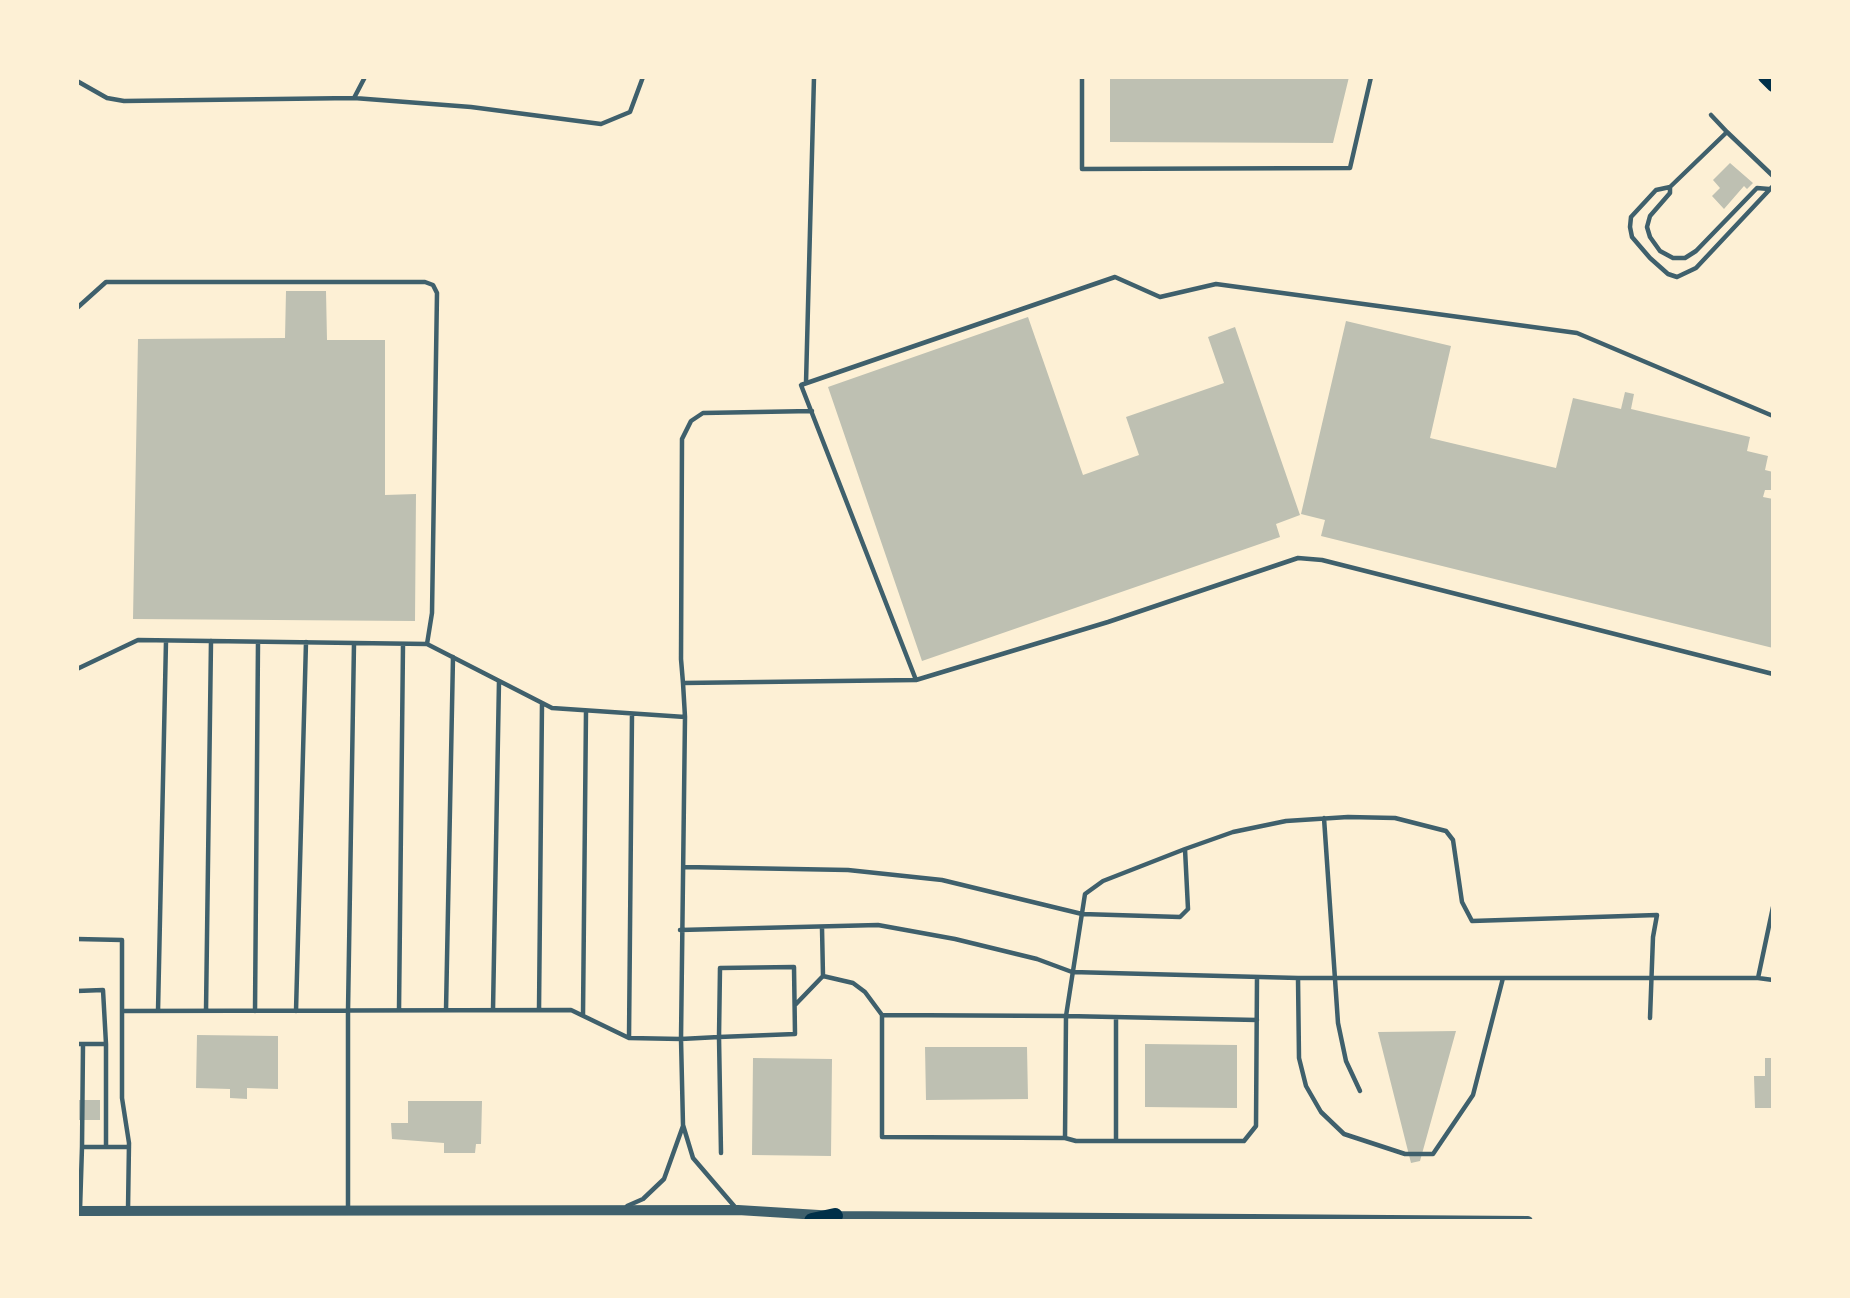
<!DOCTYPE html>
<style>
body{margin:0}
#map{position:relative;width:1850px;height:1298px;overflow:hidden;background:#fdf0d5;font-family:"Golos Text",sans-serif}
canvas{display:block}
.frame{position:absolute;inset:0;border:79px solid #fdf0d5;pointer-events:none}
</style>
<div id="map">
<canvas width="1850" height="1298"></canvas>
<div class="frame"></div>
</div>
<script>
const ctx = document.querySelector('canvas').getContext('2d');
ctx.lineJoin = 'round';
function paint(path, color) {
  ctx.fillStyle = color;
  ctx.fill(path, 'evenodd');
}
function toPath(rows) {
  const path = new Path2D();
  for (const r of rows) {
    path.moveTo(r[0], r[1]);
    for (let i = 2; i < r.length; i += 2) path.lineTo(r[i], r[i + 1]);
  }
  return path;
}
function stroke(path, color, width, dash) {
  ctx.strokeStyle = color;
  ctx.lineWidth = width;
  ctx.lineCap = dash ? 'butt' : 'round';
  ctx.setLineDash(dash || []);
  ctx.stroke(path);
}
const building = toPath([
 [1110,77,1349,77,1333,143,1110,142],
 [1730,163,1753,183,1747,189,1744,186,1724,209,1712,196,1720,188,1713,180],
 [286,291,326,291,327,340,385,340,385,495,416,494,415,621,133,619,138,339,285,338],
 [1028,317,1083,475,1139,455,1126,417,1224,383,1208,337,1235,327,1300,515,1276,524,1280,537,922,661,828,387],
 [1346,321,1451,346,1430,438,1556,468,1573,398,1621,409,1625,392,1634,394,1631,409,1750,437,1747,451,1768,456,1765,470,1773,472,1772,490,1765,490,1763,497,1773,499,1773,648,1321,536,1325,520,1301,514],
 [1456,1031,1420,1161,1411,1163,1378,1032],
 [197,1035,278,1036,278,1089,247,1088,247,1099,230,1098,230,1089,196,1088],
 [1145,1044,1237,1045,1237,1108,1145,1107],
 [925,1047,1027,1047,1028,1099,926,1100],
 [753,1058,832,1059,831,1156,752,1155],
 [1765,1058,1773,1058,1773,1108,1755,1108,1754,1076,1765,1076],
 [77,1100,100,1100,100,1120,77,1120],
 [408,1101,482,1101,481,1144,476,1144,475,1153,444,1153,444,1143,392,1139,391,1123,408,1123]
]);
const service = toPath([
 [1082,77,1082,169,1350,168,1371,77],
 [77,81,107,98,124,101,354,98,365,77],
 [354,98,471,107,601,124,630,112,643,77],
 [1711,115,1727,132],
 [1670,187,1656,190,1631,217,1630,227,1632,237,1650,258,1668,274,1677,277,1696,268,1773,186],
 [1769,189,1757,188,1696,251,1685,258,1673,258,1660,251,1650,237,1647,227,1650,216,1670,193,1670,187,1727,132,1773,176],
 [77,308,106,282,425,282,433,285,437,293,432,613,427,644],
 [806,383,814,77],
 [77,669,138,640,427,644,552,708,685,717,683,683,916,680,1108,622,1298,558,1322,560,1773,674],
 [916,680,801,385,1115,277,1160,297,1216,284,1577,333,1773,416],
 [683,683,681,659,682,439,691,421,703,413,812,411],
 [1324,818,1338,1023,1346,1061,1360,1091],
 [684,867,848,870,942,880,1082,914,1180,917,1188,909,1185,849],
 [680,930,878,925,955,939,1037,959,1072,972,1298,978,1758,978,1773,907],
 [77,939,122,940,122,1098,129,1143,128,1210],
 [823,976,853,983,865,992,882,1015],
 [1298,978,1299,1058,1306,1086,1321,1112,1344,1134,1405,1154,1433,1154,1473,1095,1503,978],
 [1758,978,1773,980],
 [77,991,103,990,106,1044,106,1147,82,1147,80,1210],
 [795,1005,823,976,822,928],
 [399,1010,403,644],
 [446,1010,453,657],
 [493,1010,499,681],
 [539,1010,542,703],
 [122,1011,571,1010,629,1038,681,1039,685,717],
 [158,1011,166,641],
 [206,1011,211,641],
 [255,1011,258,642],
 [296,1011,306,642],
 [583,1015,586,711],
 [1257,1020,1066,1016,882,1015,882,1137,1065,1138,1066,1016,1085,894,1103,881,1185,849,1233,832,1286,821,1348,817,1395,818,1446,831,1453,840,1462,902,1472,921,1657,915,1653,937,1650,1018],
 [629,1038,632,714],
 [77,1044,106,1044],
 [1065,1138,1076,1141,1244,1141,1256,1126,1257,977],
 [1116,1141,1116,1018],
 [82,1147,83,1044],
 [106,1147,129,1147],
 [721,1153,719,1037,720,968,794,967,795,1034,719,1037,681,1039,683,1125,693,1158,735,1207],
 [627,1206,643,1199,664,1179,683,1126],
 [348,1208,348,1011,354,643]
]);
const tertiary = toPath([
 [77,1211,738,1210,835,1216,1528,1221]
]);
const secondary = toPath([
 [1764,77,1773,86]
]);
const motorway = toPath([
 [812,1221,835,1216]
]);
paint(building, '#bec0b2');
stroke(service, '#3f606c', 4.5);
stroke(tertiary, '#3f606c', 10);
stroke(secondary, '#003049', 12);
stroke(motorway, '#003049', 16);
</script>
